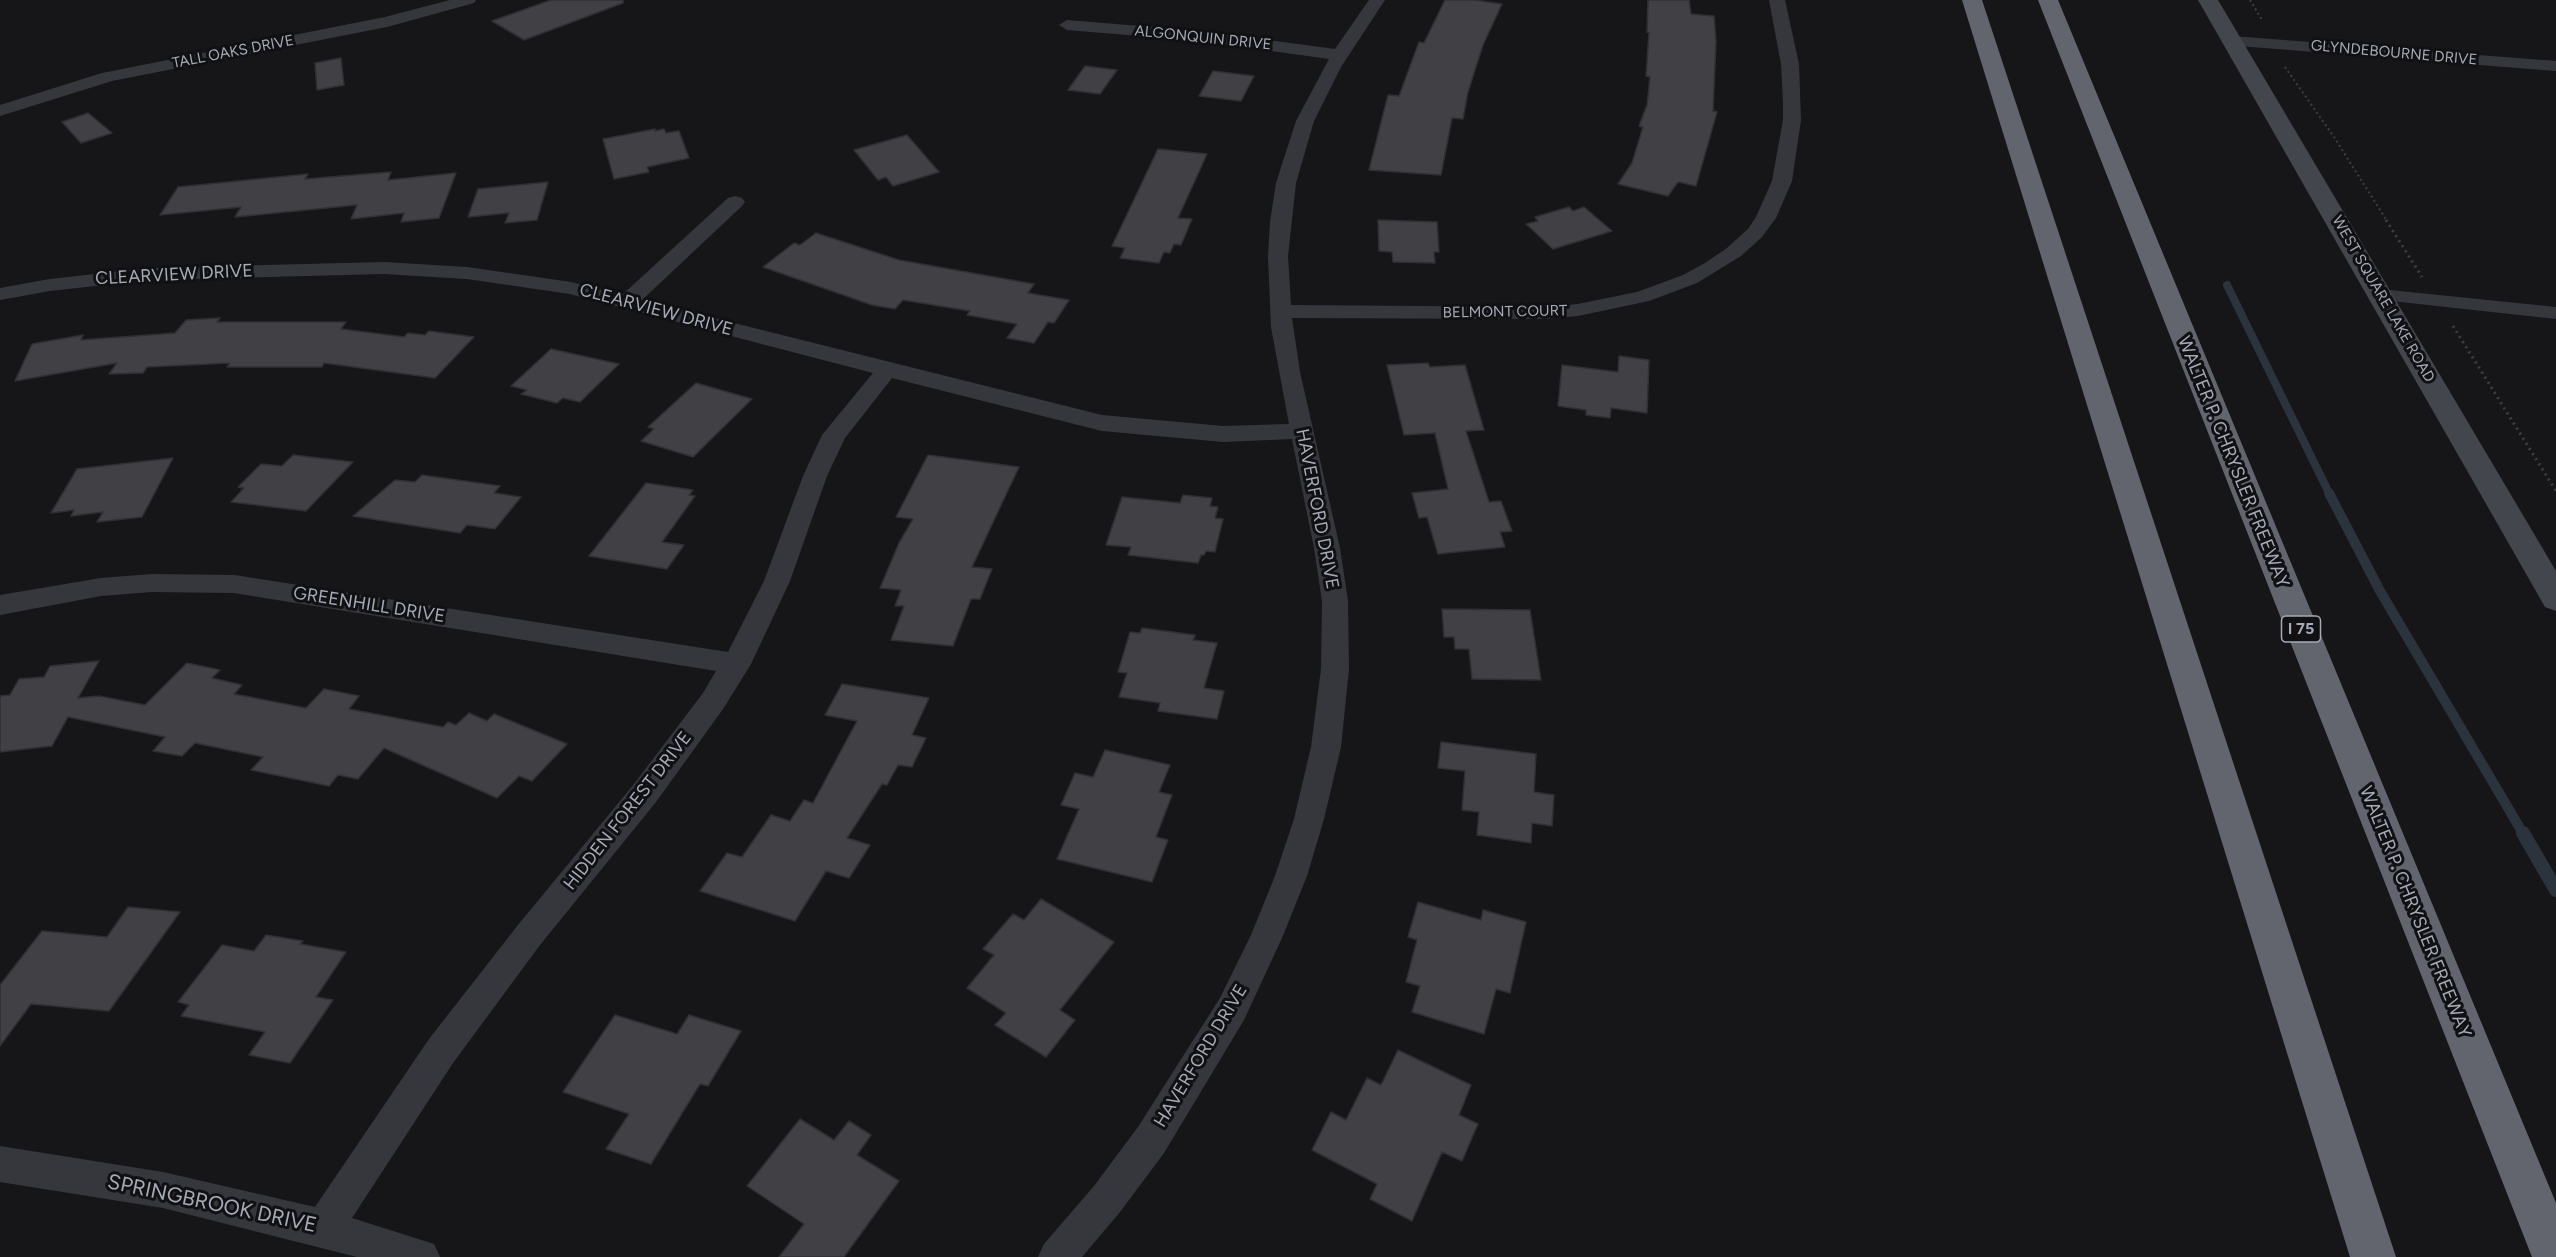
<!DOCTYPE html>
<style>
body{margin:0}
canvas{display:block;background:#161618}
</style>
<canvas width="2556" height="1257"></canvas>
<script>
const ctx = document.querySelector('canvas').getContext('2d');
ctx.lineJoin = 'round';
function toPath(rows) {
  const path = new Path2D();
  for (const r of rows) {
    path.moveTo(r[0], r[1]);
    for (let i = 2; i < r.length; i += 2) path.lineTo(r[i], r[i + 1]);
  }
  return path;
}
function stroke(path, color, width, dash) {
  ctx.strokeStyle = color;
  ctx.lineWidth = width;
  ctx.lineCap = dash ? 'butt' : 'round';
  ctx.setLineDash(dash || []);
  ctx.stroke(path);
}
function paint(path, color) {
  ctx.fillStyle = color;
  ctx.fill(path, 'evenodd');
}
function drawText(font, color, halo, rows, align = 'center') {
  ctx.font = font + ' Figtree,sans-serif';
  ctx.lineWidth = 6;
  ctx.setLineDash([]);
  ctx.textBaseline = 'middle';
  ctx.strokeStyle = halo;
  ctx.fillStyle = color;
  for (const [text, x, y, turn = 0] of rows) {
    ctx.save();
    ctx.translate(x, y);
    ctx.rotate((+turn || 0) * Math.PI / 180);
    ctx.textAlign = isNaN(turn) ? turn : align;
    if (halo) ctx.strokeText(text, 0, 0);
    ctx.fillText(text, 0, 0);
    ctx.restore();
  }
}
const streamFar2 = toPath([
 [2227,285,2330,495]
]);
const streamFar1 = toPath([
 [2329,493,2380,591,2524,835]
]);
const stream = toPath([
 [2523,833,2556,890]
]);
const building = toPath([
 [551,0,623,0,623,3,524,40,492,21,551,0],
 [1445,0,1474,0,1502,4,1483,45,1468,92,1463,119,1452,118,1441,175,1369,170,1388,95,1399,96,1419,42,1424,43,1445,0],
 [1648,0,1689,0,1691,14,1714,16,1716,41,1713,111,1717,112,1696,186,1678,182,1668,196,1618,184,1632,163,1643,127,1639,126,1647,105,1650,77,1646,76,1649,33,1647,32,1648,0],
 [341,58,344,85,317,90,315,63,341,58],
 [1085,66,1117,70,1100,94,1068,90,1085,66],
 [1213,71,1254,76,1241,101,1199,96,1213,71],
 [88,113,112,133,81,143,62,122,88,113],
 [655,129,655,131,664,129,666,133,679,131,689,158,647,167,649,172,614,179,603,139,655,129],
 [907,135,939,172,893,186,886,177,878,180,854,150,907,135],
 [1158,149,1207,154,1178,218,1192,219,1181,245,1174,244,1170,253,1164,252,1159,263,1120,258,1125,248,1112,246,1158,149],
 [391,172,388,180,456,173,439,218,401,222,404,213,351,219,357,205,235,217,241,207,160,215,178,187,308,174,305,179,391,172],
 [548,182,537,220,505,223,509,213,468,217,478,189,548,182],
 [1569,207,1573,211,1584,207,1612,231,1553,249,1526,224,1538,221,1535,217,1569,207],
 [1378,220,1437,222,1439,252,1434,252,1435,263,1393,262,1392,252,1379,251,1378,220],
 [816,233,899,260,1034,284,1028,293,1069,300,1054,323,1048,322,1034,343,1007,338,1017,324,967,315,970,311,903,300,895,309,872,305,763,267,794,243,800,245,816,233],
 [220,318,217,322,346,322,341,329,404,337,408,333,425,335,429,331,474,337,435,378,324,363,322,367,227,367,230,363,147,367,143,373,109,374,117,363,15,381,32,344,83,335,81,340,175,333,186,320,220,318],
 [551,349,619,364,580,402,563,398,557,403,521,394,527,390,511,386,551,349],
 [1619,356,1649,360,1647,413,1611,408,1610,418,1586,415,1586,410,1558,406,1562,365,1618,372,1619,356],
 [1428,363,1430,367,1465,365,1484,430,1466,431,1489,502,1501,501,1512,531,1500,532,1505,547,1438,554,1427,517,1419,518,1412,493,1448,489,1435,433,1404,435,1387,365,1428,363],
 [696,383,752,399,693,457,641,441,654,429,648,427,696,383],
 [293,455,353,462,306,511,231,502,244,488,238,487,261,464,282,466,293,455],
 [928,455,1019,467,972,567,992,569,980,599,971,599,953,646,891,640,904,606,895,606,901,590,880,588,899,543,913,519,896,517,928,455],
 [173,458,142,517,97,522,103,512,71,516,74,510,51,513,77,469,173,458],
 [422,475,500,486,494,493,521,497,495,529,467,525,460,533,353,516,395,480,415,482,422,475],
 [646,483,693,490,689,495,695,496,662,542,684,545,667,569,589,556,646,483],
 [1183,495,1212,498,1210,506,1218,507,1215,518,1223,519,1215,552,1206,551,1204,555,1201,555,1198,563,1128,555,1131,547,1106,545,1122,497,1180,503,1183,495],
 [1442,609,1530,610,1541,680,1472,679,1469,649,1455,649,1454,637,1444,637,1442,609],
 [1142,628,1195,635,1193,640,1217,643,1204,688,1224,691,1217,719,1158,711,1160,703,1119,697,1127,673,1118,672,1130,632,1140,633,1142,628],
 [99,661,78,698,99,696,145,705,187,663,220,670,212,678,242,685,234,694,306,708,324,689,359,696,349,709,443,727,448,722,456,725,469,713,487,721,494,714,567,744,532,781,519,776,497,798,384,748,358,779,338,775,329,786,251,770,263,757,195,743,182,756,153,751,165,737,68,717,52,746,0,752,0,696,10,695,19,679,44,677,50,666,99,661],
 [842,684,929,698,912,735,926,738,912,767,898,765,887,785,882,784,847,838,870,845,849,878,826,871,795,921,700,891,727,853,742,857,771,815,790,821,804,800,813,803,857,721,825,715,842,684],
 [1441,742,1536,754,1534,792,1554,795,1552,826,1532,823,1531,843,1477,835,1479,812,1462,810,1465,771,1438,768,1441,742],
 [1105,750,1170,765,1159,792,1172,795,1156,837,1168,840,1152,882,1057,859,1079,809,1061,805,1075,773,1093,777,1105,750],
 [1041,899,1114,942,1060,1010,1075,1020,1046,1057,995,1025,1006,1013,967,988,994,955,983,949,1013,914,1024,920,1041,899],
 [1418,902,1481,920,1483,910,1526,922,1510,993,1496,989,1484,1034,1412,1012,1420,986,1406,982,1417,940,1408,937,1418,902],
 [128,907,180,912,109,1011,31,1004,0,1046,0,985,42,931,107,937,128,907],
 [266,935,303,941,300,944,346,952,316,997,333,1000,290,1063,249,1055,265,1032,181,1016,189,1005,178,1002,222,945,254,951,266,935],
 [615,1015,677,1034,689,1015,741,1031,708,1086,700,1084,651,1164,606,1149,629,1114,563,1092,615,1015],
 [1398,1050,1471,1085,1459,1115,1478,1124,1462,1161,1442,1152,1412,1221,1370,1199,1377,1184,1312,1150,1331,1112,1346,1120,1367,1078,1381,1085,1398,1050],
 [800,1119,834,1140,849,1121,871,1135,857,1155,899,1181,844,1257,779,1257,804,1224,747,1186,800,1119]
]);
const pathFar1 = toPath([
 [2250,0,2262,20],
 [2285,67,2334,137,2387,221]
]);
const path = toPath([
 [2386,220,2422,277],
 [2453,326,2556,491]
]);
const minor = toPath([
 [450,0,476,0,474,3,387,27,112,81,0,116,0,105,102,73,385,17,450,0],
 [1369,0,1385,0,1341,67,1314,121,1296,183,1288,256,1291,305,1545,307,1578,304,1637,292,1683,275,1705,263,1727,248,1748,229,1756,217,1772,181,1783,120,1783,102,1781,64,1769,0,1785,0,1799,64,1801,120,1792,181,1776,218,1762,237,1741,256,1697,283,1649,301,1578,316,1545,319,1292,318,1300,372,1340,548,1348,601,1349,669,1341,747,1324,819,1307,876,1282,938,1244,1020,1164,1153,1120,1212,1082,1257,1038,1257,1044,1244,1094,1186,1138,1127,1220,998,1251,935,1275,876,1294,819,1311,747,1321,669,1322,601,1314,548,1292,439,1223,442,1102,431,892,378,845,438,827,476,790,581,751,664,723,709,656,802,540,945,453,1063,352,1218,434,1244,440,1257,357,1257,163,1208,0,1182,0,1146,163,1172,315,1207,429,1039,518,925,634,784,703,693,716,671,234,593,152,592,101,596,0,615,0,595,101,578,152,574,234,575,728,652,764,581,803,476,822,435,873,373,570,294,467,279,384,274,149,280,50,291,0,300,0,288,50,279,149,268,384,262,467,267,571,282,622,295,728,198,735,196,742,198,745,202,742,206,642,300,1102,415,1223,426,1289,424,1271,327,1268,256,1270,222,1276,183,1296,121,1329,59,1200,41,1067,30,1059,25,1067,20,1200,31,1335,49,1369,0],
 [2232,36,2556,61,2556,71,2226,45,2224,41,2232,36],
 [2380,289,2556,307,2556,319,2373,299,2369,295,2373,291,2380,289]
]);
const secondary = toPath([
 [2198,0,2218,0,2556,571,2556,611,2545,607,2198,0]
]);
const motorway = toPath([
 [1962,0,1982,0,2396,1257,2350,1257,1962,0],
 [2038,0,2058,0,2556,1203,2556,1257,2532,1257,2038,0]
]);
const farStreetnames = [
 ["ALGONQUIN DRIVE",1203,38,6],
 ["TALL OAKS DRIVE",233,52,-11],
 ["GLYNDEBOURNE DRIVE",2394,53,5],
 ["WEST SQUARE LAKE ROAD",2383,299,60],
 ["BELMONT COURT",1505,312,-1]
];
const shields = [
 [2301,629,39]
];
const shieldNames = [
 ["I 75",2301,629]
];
const streetNames = [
 ["CLEARVIEW DRIVE",174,275,-3],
 ["CLEARVIEW DRIVE",656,310,15],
 ["WALTER P. CHRYSLER FREEWAY",2233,462,68],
 ["HAVERFORD DRIVE",1317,509,79],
 ["GREENHILL DRIVE",369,605,9],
 ["HIDDEN FOREST DRIVE",628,811,-52],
 ["WALTER P. CHRYSLER FREEWAY",2415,912,68],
 ["HAVERFORD DRIVE",1201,1056,-59]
];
const nearStreetnames = [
 ["SPRINGBROOK DRIVE",212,1204,12]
];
stroke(streamFar2, '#2b343d', 8);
stroke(streamFar1, '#2b343d', 10);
stroke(stream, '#2b343d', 14);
paint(building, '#404045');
stroke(building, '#302f34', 1.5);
stroke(pathFar1, '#3c3e44', 2, [2, 3]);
stroke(path, '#3c3e44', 3, [2, 4]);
paint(minor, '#36373d');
paint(secondary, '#44464d');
paint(motorway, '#62656e');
drawText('15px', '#a6abb9', '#111113', farStreetnames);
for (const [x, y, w] of shields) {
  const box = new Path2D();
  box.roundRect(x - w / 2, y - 13, w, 26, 4.5);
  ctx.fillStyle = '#111113';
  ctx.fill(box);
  stroke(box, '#a6abb9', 1.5);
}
drawText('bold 16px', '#a6abb9', null, shieldNames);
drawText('18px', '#a6abb9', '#111113', streetNames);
drawText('21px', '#a6abb9', '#111113', nearStreetnames);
</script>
